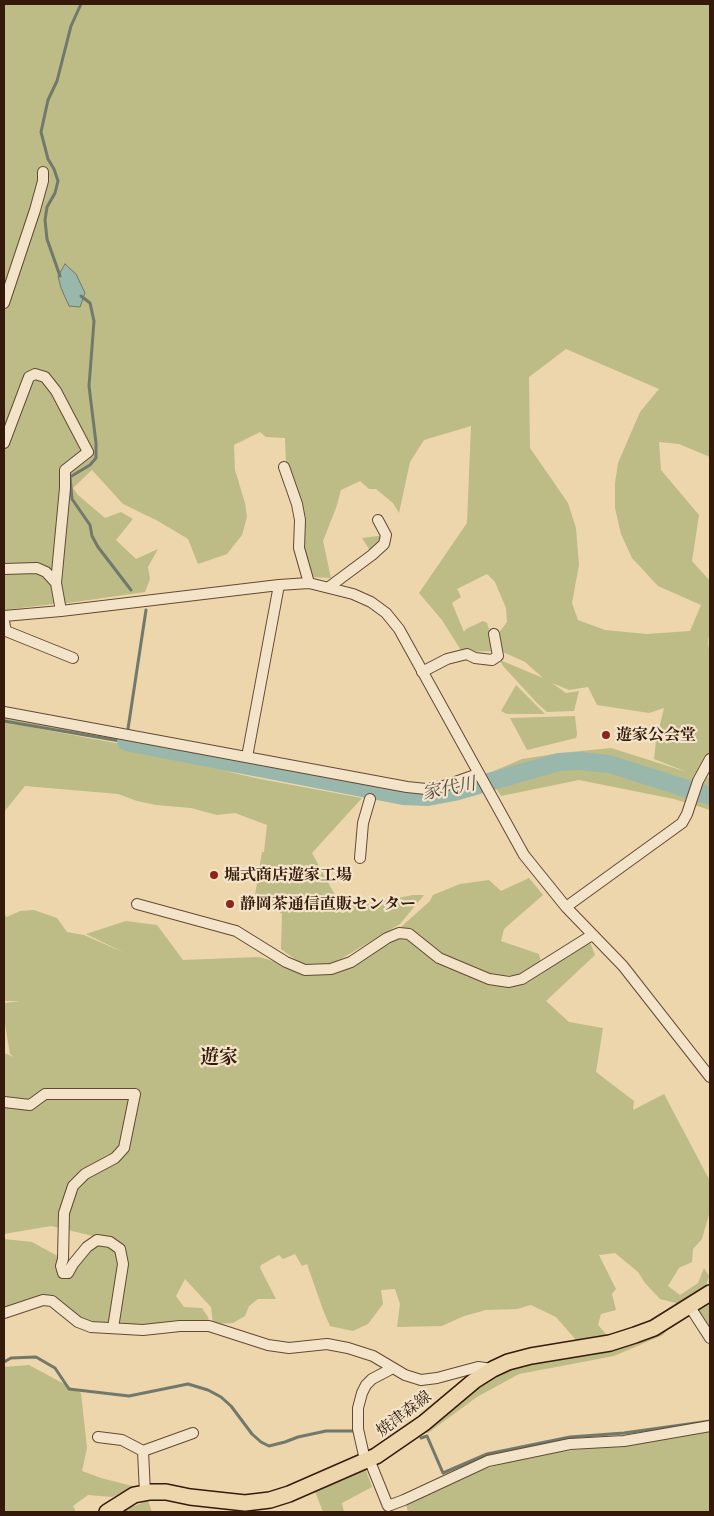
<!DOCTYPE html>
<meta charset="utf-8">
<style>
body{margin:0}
#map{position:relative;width:714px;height:1516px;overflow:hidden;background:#edd5ac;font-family:"Libre Caslon Text",serif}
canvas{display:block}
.frame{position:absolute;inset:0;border:5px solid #351a0c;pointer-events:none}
</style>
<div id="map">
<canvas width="714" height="1516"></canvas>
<div class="frame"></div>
</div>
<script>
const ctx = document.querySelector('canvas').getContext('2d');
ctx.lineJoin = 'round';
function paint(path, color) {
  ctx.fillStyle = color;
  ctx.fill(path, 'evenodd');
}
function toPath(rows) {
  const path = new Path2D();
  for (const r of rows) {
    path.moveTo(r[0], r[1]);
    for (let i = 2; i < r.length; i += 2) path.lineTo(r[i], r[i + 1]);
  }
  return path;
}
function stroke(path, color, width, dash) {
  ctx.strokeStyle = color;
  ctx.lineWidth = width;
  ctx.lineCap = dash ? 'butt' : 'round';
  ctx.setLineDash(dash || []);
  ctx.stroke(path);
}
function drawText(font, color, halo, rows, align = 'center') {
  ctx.font = font + ' "Libre Caslon Text","Noto Serif JP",serif';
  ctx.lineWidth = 4.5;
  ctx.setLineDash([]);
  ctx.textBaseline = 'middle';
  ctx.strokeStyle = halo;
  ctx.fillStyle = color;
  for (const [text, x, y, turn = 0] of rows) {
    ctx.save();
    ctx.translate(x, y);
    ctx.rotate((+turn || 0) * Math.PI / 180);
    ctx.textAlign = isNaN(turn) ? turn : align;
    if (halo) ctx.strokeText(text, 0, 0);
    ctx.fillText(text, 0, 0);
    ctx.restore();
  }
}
const green = toPath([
 [4,4,710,4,710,457,679,444,659,442,661,470,699,515,692,561,710,581,710,630,708,642,710,659,710,760,701,776,710,778,710,810,674,799,579,780,501,796,487,774,522,759,561,753,611,748,687,772,654,759,656,741,664,708,649,713,597,705,588,687,569,690,552,683,566,693,579,691,574,711,547,712,537,703,503,666,500,660,543,678,525,662,503,652,498,634,507,622,506,608,495,582,487,574,457,589,461,597,452,603,464,632,466,629,483,621,487,623,496,651,462,652,442,620,419,593,467,523,471,426,424,440,410,462,399,513,393,503,376,489,369,489,360,481,341,490,336,508,323,541,331,578,308,577,300,518,286,464,285,438,266,437,260,432,234,445,235,470,245,503,247,517,242,535,227,554,198,564,188,539,158,521,123,504,92,470,73,488,78,495,105,518,121,512,133,519,116,540,136,559,158,549,148,567,150,579,145,592,61,604,59,577,63,575,64,571,63,574,50,579,53,585,54,604,4,610],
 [566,349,659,389,640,412,618,463,615,483,615,508,621,534,632,558,658,586,701,605,690,631,647,634,605,630,578,620,572,603,579,565,576,528,568,503,530,448,529,377],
 [386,535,371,552,362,538],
 [516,685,545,714,507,714,501,711],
 [4,714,425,791,472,778,476,793,426,802,390,800,220,770,260,779,362,798,312,853,335,895,359,906,413,895,424,895,400,924,339,960,313,969,331,969,374,946,410,933,401,927,430,901,433,895,460,884,489,880,501,891,529,878,543,895,504,929,501,941,539,954,542,966,588,937,595,955,546,1001,569,1022,603,1028,596,1072,634,1101,633,1110,664,1094,710,1181,710,1211,702,1239,693,1249,692,1262,679,1268,668,1286,680,1295,698,1283,704,1268,709,1276,705,1289,680,1304,660,1299,645,1283,638,1272,615,1253,599,1255,616,1289,612,1294,616,1310,601,1314,598,1325,606,1334,591,1341,576,1340,556,1317,531,1305,517,1309,486,1310,464,1316,442,1326,397,1327,400,1304,395,1289,381,1290,383,1304,368,1324,353,1331,334,1327,330,1326,323,1310,307,1264,302,1266,295,1254,283,1259,279,1255,261,1265,260,1268,276,1299,258,1299,249,1306,245,1316,233,1323,213,1324,211,1307,185,1279,176,1296,184,1307,202,1308,208,1317,210,1328,127,1328,117,1322,112,1327,82,1320,43,1300,12,1310,4,1307,4,1239,32,1242,63,1259,63,1272,87,1247,118,1242,51,1226,4,1234,4,1053,14,1057,10,1054,4,1018,4,1003,20,1001,4,1001,4,914,7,917,20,911,34,910,57,918,67,932,84,935,125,953,86,934,126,921,157,925,183,960,259,957,305,970,310,970,281,949,282,914,255,895,262,852,264,852,267,825,235,813,217,815,191,808,156,805,137,801,118,794,25,786,4,812,4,721,14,723,12,726,14,724,126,745,113,738,4,720],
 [539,967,509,982,487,977,515,975],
 [575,716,577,734,576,738,527,750,510,718],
 [710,1299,710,1329,695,1309],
 [670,1326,663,1335,614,1356,519,1374,477,1397,428,1433,418,1433,481,1382,508,1368],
 [29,1365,81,1393,87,1448,82,1471,101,1478,136,1487,112,1497,88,1495,73,1506,76,1512,4,1512,4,1367],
 [710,1429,710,1512,408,1512,406,1504,478,1471,522,1458],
 [364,1465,372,1487,342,1503,344,1512,323,1512,314,1489],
 [148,1501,152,1512,130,1512,129,1510,126,1512,117,1512]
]);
const water = toPath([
 [65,264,76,274,85,293,80,307,69,306,61,288,58,276,65,264]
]);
const stream = toPath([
 [60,276,47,239,45,220,47,207,55,193,58,181,54,169,48,159,41,132,48,100,57,81,71,26,81,4],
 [81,296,90,303,94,321,89,386,96,443,96,458,90,465,70,477,72,499,90,525,92,536,98,547,131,590],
 [4,721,126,742,146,610],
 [4,1362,11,1358,36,1357,55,1368,69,1389,129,1396,188,1384,208,1390,221,1397,231,1406,252,1434,261,1442,269,1446,285,1442,298,1437,326,1431,356,1431,356,1433],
 [421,1438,427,1436,443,1473,487,1454,570,1437,624,1433,710,1421]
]);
const river = toPath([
 [126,742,403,796,428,797,454,792,559,762,580,761,609,764,710,796]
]);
const street = toPath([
 [4,303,35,210,43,181,43,172],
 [4,443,29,377,35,374,45,377,56,391,88,452,65,470,65,488,56,583,61,611],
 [284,467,297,504,300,520,299,548,309,583],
 [4,569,37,568,46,572,56,583],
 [329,587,372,555,384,544,386,535,378,520],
 [4,616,61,611,279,585,309,583,353,594,371,602,386,613,399,629,524,855,566,907,623,966,710,1077],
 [4,622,6,631,73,658],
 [422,672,447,659,467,654,475,658,492,660,498,656,494,634],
 [4,712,407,787,426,789,444,786,478,774],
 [247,757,279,585],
 [360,858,363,823,370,799],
 [137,904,236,931,286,962,305,970,331,969,351,962,387,938,399,933,409,934,439,958,489,979,509,982,522,979,592,935],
 [566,907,682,823,687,814,698,781,710,759],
 [4,1102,30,1105,45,1094,135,1094,124,1148,115,1158,85,1174,73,1186,64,1213,63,1259,61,1266,63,1273,68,1273,73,1264,87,1247,97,1240,110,1242,120,1249,123,1264,113,1328],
 [690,1307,710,1338],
 [4,1313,43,1300,52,1301,78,1322,91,1327,143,1330,180,1326,209,1326,268,1345,289,1348,327,1344,348,1348,373,1356,405,1375,421,1380,437,1378,478,1367,492,1369],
 [98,1437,122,1440,143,1451,145,1493],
 [143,1451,193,1433],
 [369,1459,388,1506,404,1500,488,1461,570,1444,624,1441,710,1426],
 [365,1460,358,1429,358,1408,362,1393,366,1385,372,1379,393,1368]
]);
const primary = toPath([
 [107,1512,134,1495,150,1492,166,1492,190,1497,245,1503,270,1500,289,1494,376,1456,424,1423,474,1381,493,1369,508,1362,531,1356,610,1343,635,1335,654,1328,710,1293]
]);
const markers = [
 [606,735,5,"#8f2418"],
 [214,875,5,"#8f2418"],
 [230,904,5,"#8f2418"]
];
const poiNames = [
 ["遊家公会堂",616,735],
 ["堀式商店遊家工場",224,875],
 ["静岡茶通信直販センター",240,904]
];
const streetNames = [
 ["焼津森線",404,1414,-37]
];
const waterNames = [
 ["家代川",449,789,-11]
];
const quarterNames = [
 ["遊家",219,1058]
];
paint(green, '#bdbc86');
paint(water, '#99b8ab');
stroke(water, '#71796b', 1);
stroke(stream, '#71796b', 3);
stroke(river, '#99b8ab', 18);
stroke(street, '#634934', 12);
stroke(primary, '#351a0c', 18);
stroke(street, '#f3e4c9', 10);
stroke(primary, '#edd5ac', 15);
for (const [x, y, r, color] of markers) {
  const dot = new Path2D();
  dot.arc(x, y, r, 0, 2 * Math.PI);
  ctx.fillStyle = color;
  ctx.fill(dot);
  stroke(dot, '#f3e4c9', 2);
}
drawText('bold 16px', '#351a0c', '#f3e4c9', poiNames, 'left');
drawText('16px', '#351a0c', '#f3e4c9', streetNames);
drawText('italic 18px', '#53493c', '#f3e4c9', waterNames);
drawText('bold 19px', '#351a0c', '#f3e4c9', quarterNames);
</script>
